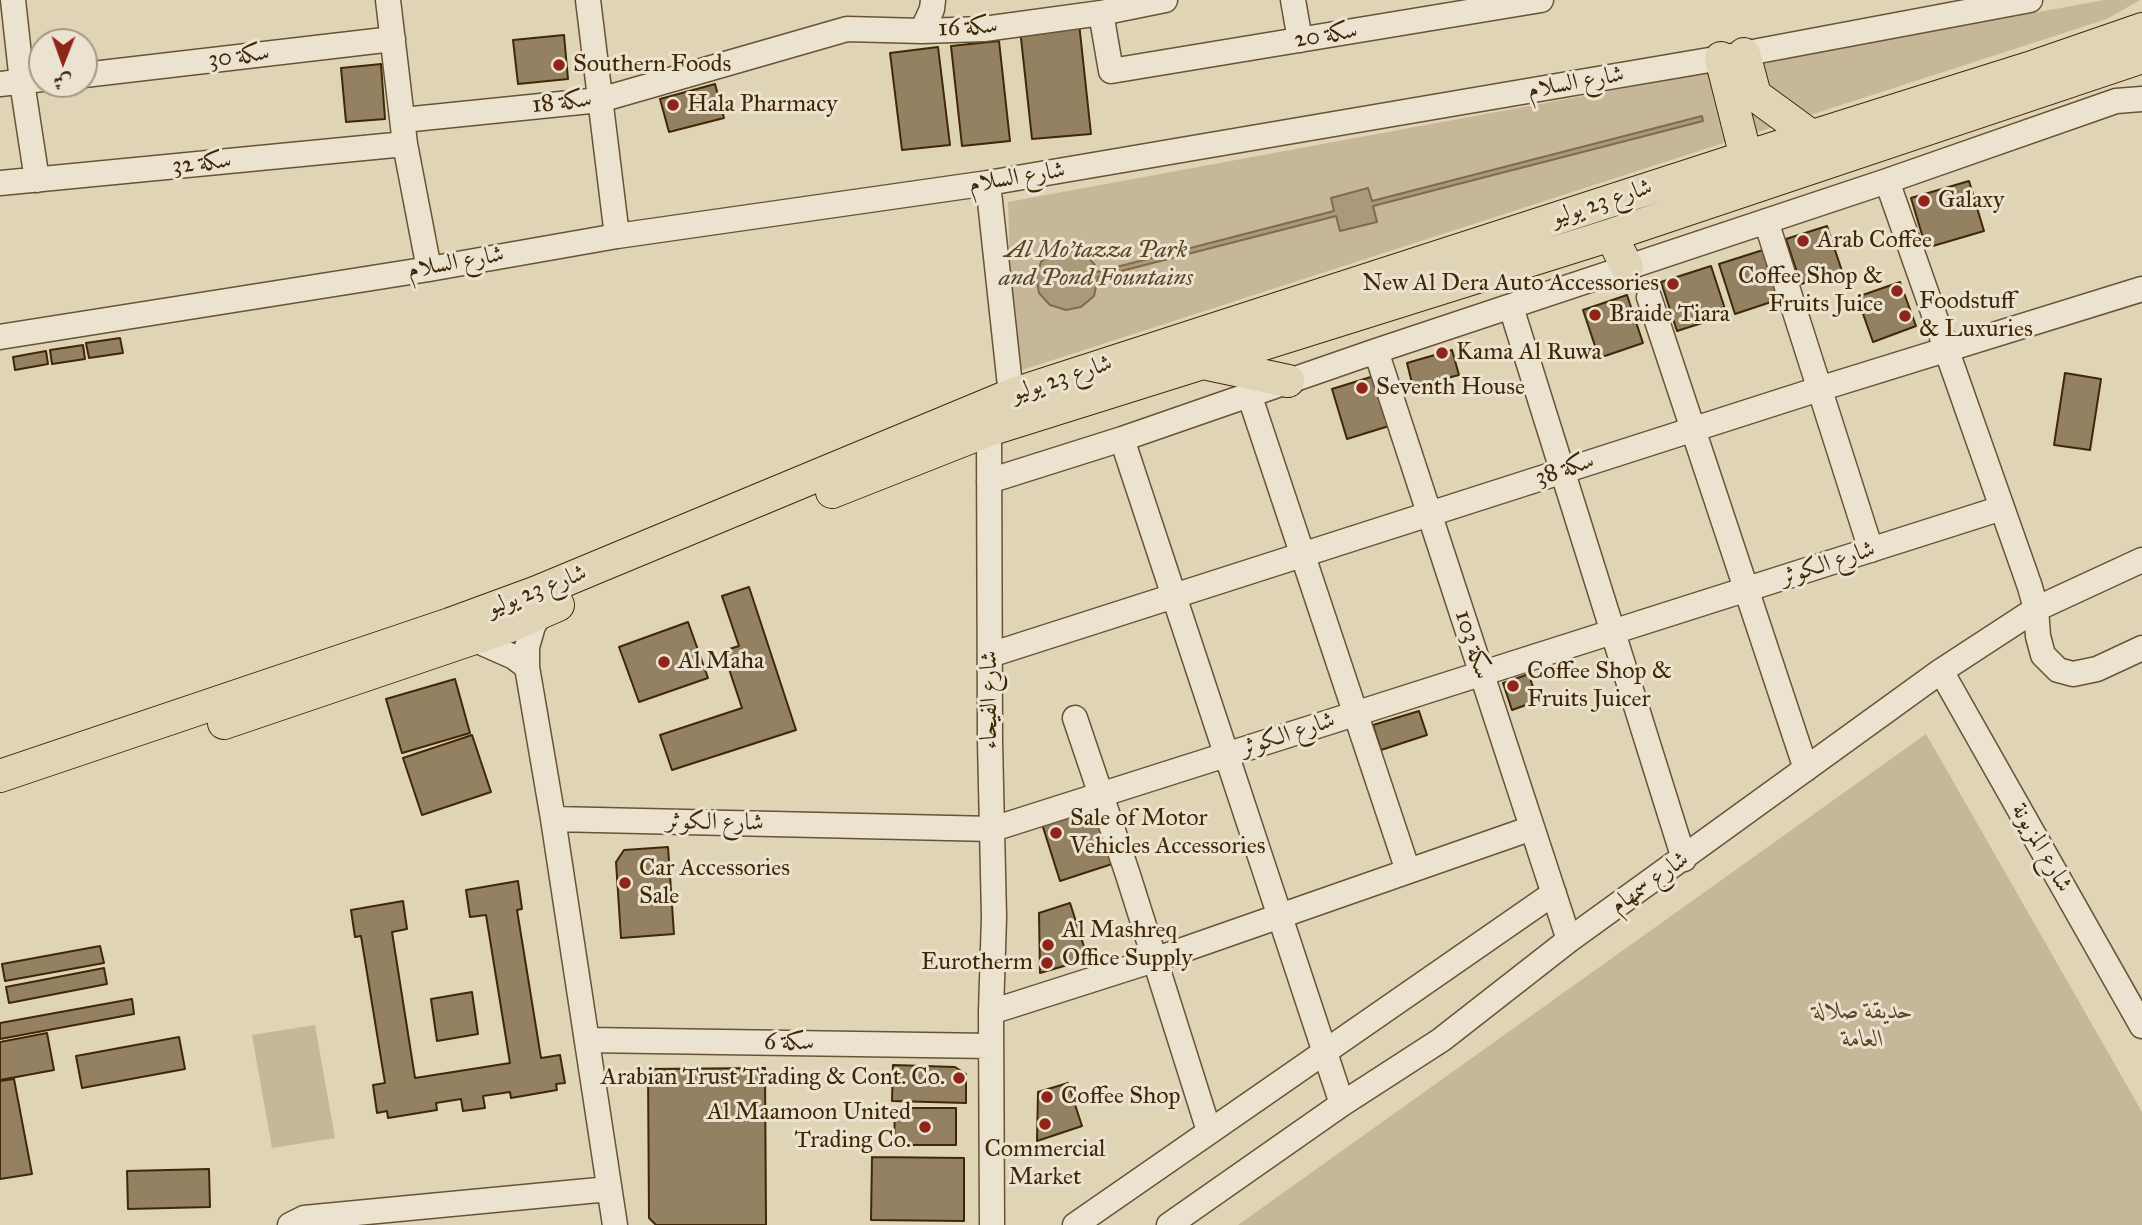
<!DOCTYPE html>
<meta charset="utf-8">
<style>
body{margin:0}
#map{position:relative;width:2142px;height:1225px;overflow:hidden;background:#e0d4b6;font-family:"IM FELL Great Primer",Amiri,serif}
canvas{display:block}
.north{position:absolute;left:28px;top:28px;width:70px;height:70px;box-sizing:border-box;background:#ebe3d0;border:2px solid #a79880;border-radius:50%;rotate:181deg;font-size:19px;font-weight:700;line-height:28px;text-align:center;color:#402807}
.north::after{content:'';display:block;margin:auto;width:24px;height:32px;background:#8f2418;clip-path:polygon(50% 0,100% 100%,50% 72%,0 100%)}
</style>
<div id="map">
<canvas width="2142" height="1225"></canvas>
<div class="north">ش</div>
</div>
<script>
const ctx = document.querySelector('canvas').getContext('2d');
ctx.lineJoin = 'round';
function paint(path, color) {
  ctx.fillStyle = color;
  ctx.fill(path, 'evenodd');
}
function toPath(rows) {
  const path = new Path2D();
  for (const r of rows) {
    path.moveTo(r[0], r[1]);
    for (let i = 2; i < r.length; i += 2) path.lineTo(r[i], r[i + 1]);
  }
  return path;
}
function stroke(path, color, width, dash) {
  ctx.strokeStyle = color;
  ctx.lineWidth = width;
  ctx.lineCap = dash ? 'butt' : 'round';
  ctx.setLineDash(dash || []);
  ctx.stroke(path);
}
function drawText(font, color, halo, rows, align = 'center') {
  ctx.font = font + ' "IM FELL Great Primer",Amiri,serif';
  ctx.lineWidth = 6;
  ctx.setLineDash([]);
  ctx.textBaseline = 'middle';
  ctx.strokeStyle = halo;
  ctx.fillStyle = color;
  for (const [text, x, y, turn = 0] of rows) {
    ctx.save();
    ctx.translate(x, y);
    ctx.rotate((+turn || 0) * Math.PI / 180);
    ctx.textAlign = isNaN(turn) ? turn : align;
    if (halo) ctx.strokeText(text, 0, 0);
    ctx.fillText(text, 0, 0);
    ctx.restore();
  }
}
const green = toPath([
 [2104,0,2140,0,2107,19,1013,373,1008,202],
 [1926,734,2142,1112,2142,1225,1238,1225],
 [315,1025,335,1138,272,1148,252,1035]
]);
const water = toPath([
 [1702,116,1703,121,1373,206,1377,222,1340,231,1336,216,1098,277,1094,296,1081,307,1066,310,1050,305,1039,293,1036,277,1041,262,1053,251,1069,247,1084,253,1095,265,1097,272,1334,211,1331,198,1368,188,1372,201,1702,116]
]);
const building = toPath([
 [1079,23,1091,134,1032,139,1020,29,1079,23],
 [564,35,568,79,518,84,513,40,564,35],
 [999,41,1010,141,962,146,951,46,999,41],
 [938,47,950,145,902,150,890,53,938,47],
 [381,64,385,119,346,122,341,68,381,64],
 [715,84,724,118,669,132,660,99,715,84],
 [1969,181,1984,231,1926,248,1911,198,1969,181],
 [1827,226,1842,271,1801,284,1786,239,1827,226],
 [1763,250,1780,299,1735,314,1719,264,1763,250],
 [1711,266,1727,315,1677,331,1661,282,1711,266],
 [1900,282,1916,326,1873,342,1857,297,1900,282],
 [1627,295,1643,343,1599,358,1583,310,1627,295],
 [120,338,123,353,89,358,86,343,120,338],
 [83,345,85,359,52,364,50,350,83,345],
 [1452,350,1459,375,1413,387,1407,363,1452,350],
 [46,351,48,364,15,370,13,357,46,351],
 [2065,373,2101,379,2090,450,2054,445,2065,373],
 [1374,376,1389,426,1347,439,1332,389,1374,376],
 [749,587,796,730,672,770,660,735,742,708,723,651,739,646,722,596,749,587],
 [688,622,708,678,639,702,619,647,688,622],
 [1529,674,1537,701,1512,710,1503,683,1529,674],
 [455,679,470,733,402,753,386,699,455,679],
 [1419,711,1427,735,1381,750,1373,725,1419,711],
 [472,735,491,792,422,815,403,758,472,735],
 [1095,808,1112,864,1060,881,1042,824,1095,808],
 [668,847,674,934,621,938,616,862,624,850,668,847],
 [518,881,522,909,517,910,541,1058,560,1055,565,1083,556,1084,557,1090,511,1098,510,1092,483,1096,485,1108,463,1111,461,1099,436,1103,437,1110,388,1118,387,1111,377,1113,373,1085,385,1083,361,936,355,937,351,910,403,901,407,929,392,932,415,1078,510,1063,486,915,470,917,466,890,518,881],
 [1070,903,1088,959,1040,973,1039,913,1070,903],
 [100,946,104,963,5,981,2,964,100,946],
 [104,968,107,984,9,1003,6,987,104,968],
 [472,992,478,1034,437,1041,431,999,472,992],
 [132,999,134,1014,0,1039,0,1023,132,999],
 [47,1033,54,1070,0,1080,0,1042,47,1033],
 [179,1037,185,1069,82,1088,76,1056,179,1037],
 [893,1065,955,1067,966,1074,966,1103,892,1101,893,1065],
 [765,1068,766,1225,656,1225,649,1218,648,1069,765,1068],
 [14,1079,32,1174,0,1179,0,1081,14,1079],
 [1068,1083,1082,1126,1037,1141,1038,1092,1068,1083],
 [895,1108,956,1108,956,1145,894,1145,895,1108],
 [872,1157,964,1158,964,1221,871,1220,872,1157],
 [209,1169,210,1207,128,1209,127,1171,209,1169]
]);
const minor = toPath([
 [13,0,22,82,37,180],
 [388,0,405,144,429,269],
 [588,0,617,236],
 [1293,0,1300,40],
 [1101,13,1111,71,1541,0],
 [922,31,932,9,933,0],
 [84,75,393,39],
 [0,84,42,79],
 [403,120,600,100,847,29,922,31,984,29,1101,13,1165,0],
 [1887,181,2030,587,2036,609,2038,636,2043,655,2058,670,2073,674,2097,669,2142,648],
 [0,183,405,144],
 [988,183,1011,395,989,430,990,742,994,917,991,1012,992,1225],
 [1766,221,1871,550],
 [1649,297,1806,769],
 [1511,307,1684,859],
 [0,337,429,269,617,236,988,183,1721,58,2030,0],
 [1376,351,1569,940],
 [1249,394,1408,871],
 [1122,439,1342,1104],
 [989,481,1122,439,1376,351,1887,181,2116,101,2142,99],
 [541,613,533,626,527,647,527,667,553,819,615,1225],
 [473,639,514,657,527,667],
 [990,655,1819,389,2142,289],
 [1941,671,2142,1026],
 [1075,718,1128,875,1209,1131],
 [553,819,993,829,2002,508],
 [991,1012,1154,960,1532,828],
 [587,1040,991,1046],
 [290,1225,304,1218,609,1189],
 [1075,1225,1554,893],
 [1169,1225,1342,1104,1441,1040,1569,940,1941,671,2036,609,2142,560]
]);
const major = toPath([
 [1744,54,1755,95,1811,136],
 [1721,58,1746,157],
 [1611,235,1627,267],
 [1208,364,1288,381],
 [832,492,989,430,1611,235,2142,57],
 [224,723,510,626,558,605],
 [0,776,450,624,537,592,1011,395,1746,157,2029,68,2142,29]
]);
const markers = [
 [559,65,7,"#8f2418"],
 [673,105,7,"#8f2418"],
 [1924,201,7,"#8f2418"],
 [1803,241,7,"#8f2418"],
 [1673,284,7,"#8f2418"],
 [1897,291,7,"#8f2418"],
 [1595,315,7,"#8f2418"],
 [1905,316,7,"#8f2418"],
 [1442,353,7,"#8f2418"],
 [1362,388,7,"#8f2418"],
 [664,662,7,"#8f2418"],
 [1513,686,7,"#8f2418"],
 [1056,833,7,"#8f2418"],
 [625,883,7,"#8f2418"],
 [1048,945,7,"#8f2418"],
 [1047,963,7,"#8f2418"],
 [959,1078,7,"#8f2418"],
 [1047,1097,7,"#8f2418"],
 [1045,1124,7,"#8f2418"],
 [925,1127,7,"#8f2418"]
];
const streetNames = [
 ["سكة 16",968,28,-3],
 ["سكة 20",1326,36,-9],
 ["سكة 30",239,57,-7],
 ["شارع السلام",1576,83,-10],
 ["سكة 18",562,103,-6],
 ["سكة 32",202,164,-6],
 ["شارع السلام",1017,178,-9],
 ["شارع 23 يوليو",1602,203,-18],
 ["شارع السلام",456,263,-10],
 ["شارع 23 يوليو",1062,379,-18],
 ["سكة 38",1565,470,-18],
 ["شارع الكوثر",1828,564,-18],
 ["شارع 23 يوليو",537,591,-21],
 ["سكة 103",1472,645,72],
 ["شارع الفيحاء",990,700,-90],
 ["شارع الكوثر",1288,735,-18],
 ["شارع الكوثر",715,823,1],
 ["شارع المزيونة",2041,848,60],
 ["شارع سمهام",1650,883,-35],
 ["سكة 6",789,1043,1]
];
const poiNames = [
 ["Southern Foods",573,65],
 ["Hala Pharmacy",687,105],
 ["Galaxy",1938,201],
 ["Arab Coffee",1817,241],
 ["Coffee Shop &",1883,277,"right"],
 ["Fruits Juice",1883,305,"right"],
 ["New Al Dera Auto Accessories",1659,284,"right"],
 ["Foodstuff",1919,302],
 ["& Luxuries",1919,330],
 ["Braide Tiara",1609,315],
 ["Kama Al Ruwa",1456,353],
 ["Seventh House",1376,388],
 ["Al Maha",678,662],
 ["Coffee Shop &",1527,672],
 ["Fruits Juicer",1527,700],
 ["Sale of Motor",1070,819],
 ["Vehicles Accessories",1070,847],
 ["Car Accessories",639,869],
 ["Sale",639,897],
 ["Al Mashreq",1062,931],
 ["Office Supply",1062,959],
 ["Eurotherm",1033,963,"right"],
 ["Arabian Trust Trading & Cont. Co.",945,1078,"right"],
 ["Coffee Shop",1061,1097],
 ["Al Maamoon United",911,1113,"right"],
 ["Trading Co.",911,1141,"right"],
 ["Commercial",1045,1150,"center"],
 ["Market",1045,1178,"center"]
];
const parkNames = [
 ["Al Mo'tazza Park",1096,251],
 ["and Pond Fountains",1096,279],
 ["حديقة صلالة",1863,1012],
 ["العامة",1863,1040]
];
paint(green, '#c5b798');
paint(water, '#aa9a7a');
stroke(water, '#806c4c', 2);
paint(building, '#938162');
stroke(building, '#402807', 2);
stroke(minor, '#685333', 27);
stroke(major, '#402807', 34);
stroke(minor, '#ebe3d0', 24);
stroke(major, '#e0d4b6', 32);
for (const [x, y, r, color] of markers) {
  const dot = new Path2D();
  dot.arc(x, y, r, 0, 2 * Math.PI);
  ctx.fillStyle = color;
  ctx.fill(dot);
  stroke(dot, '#ebe3d0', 2.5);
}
drawText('24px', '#402807', '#ebe3d0', streetNames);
drawText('24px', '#402807', '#ebe3d0', poiNames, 'left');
drawText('italic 24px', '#5b4524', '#ebe3d0', parkNames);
</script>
